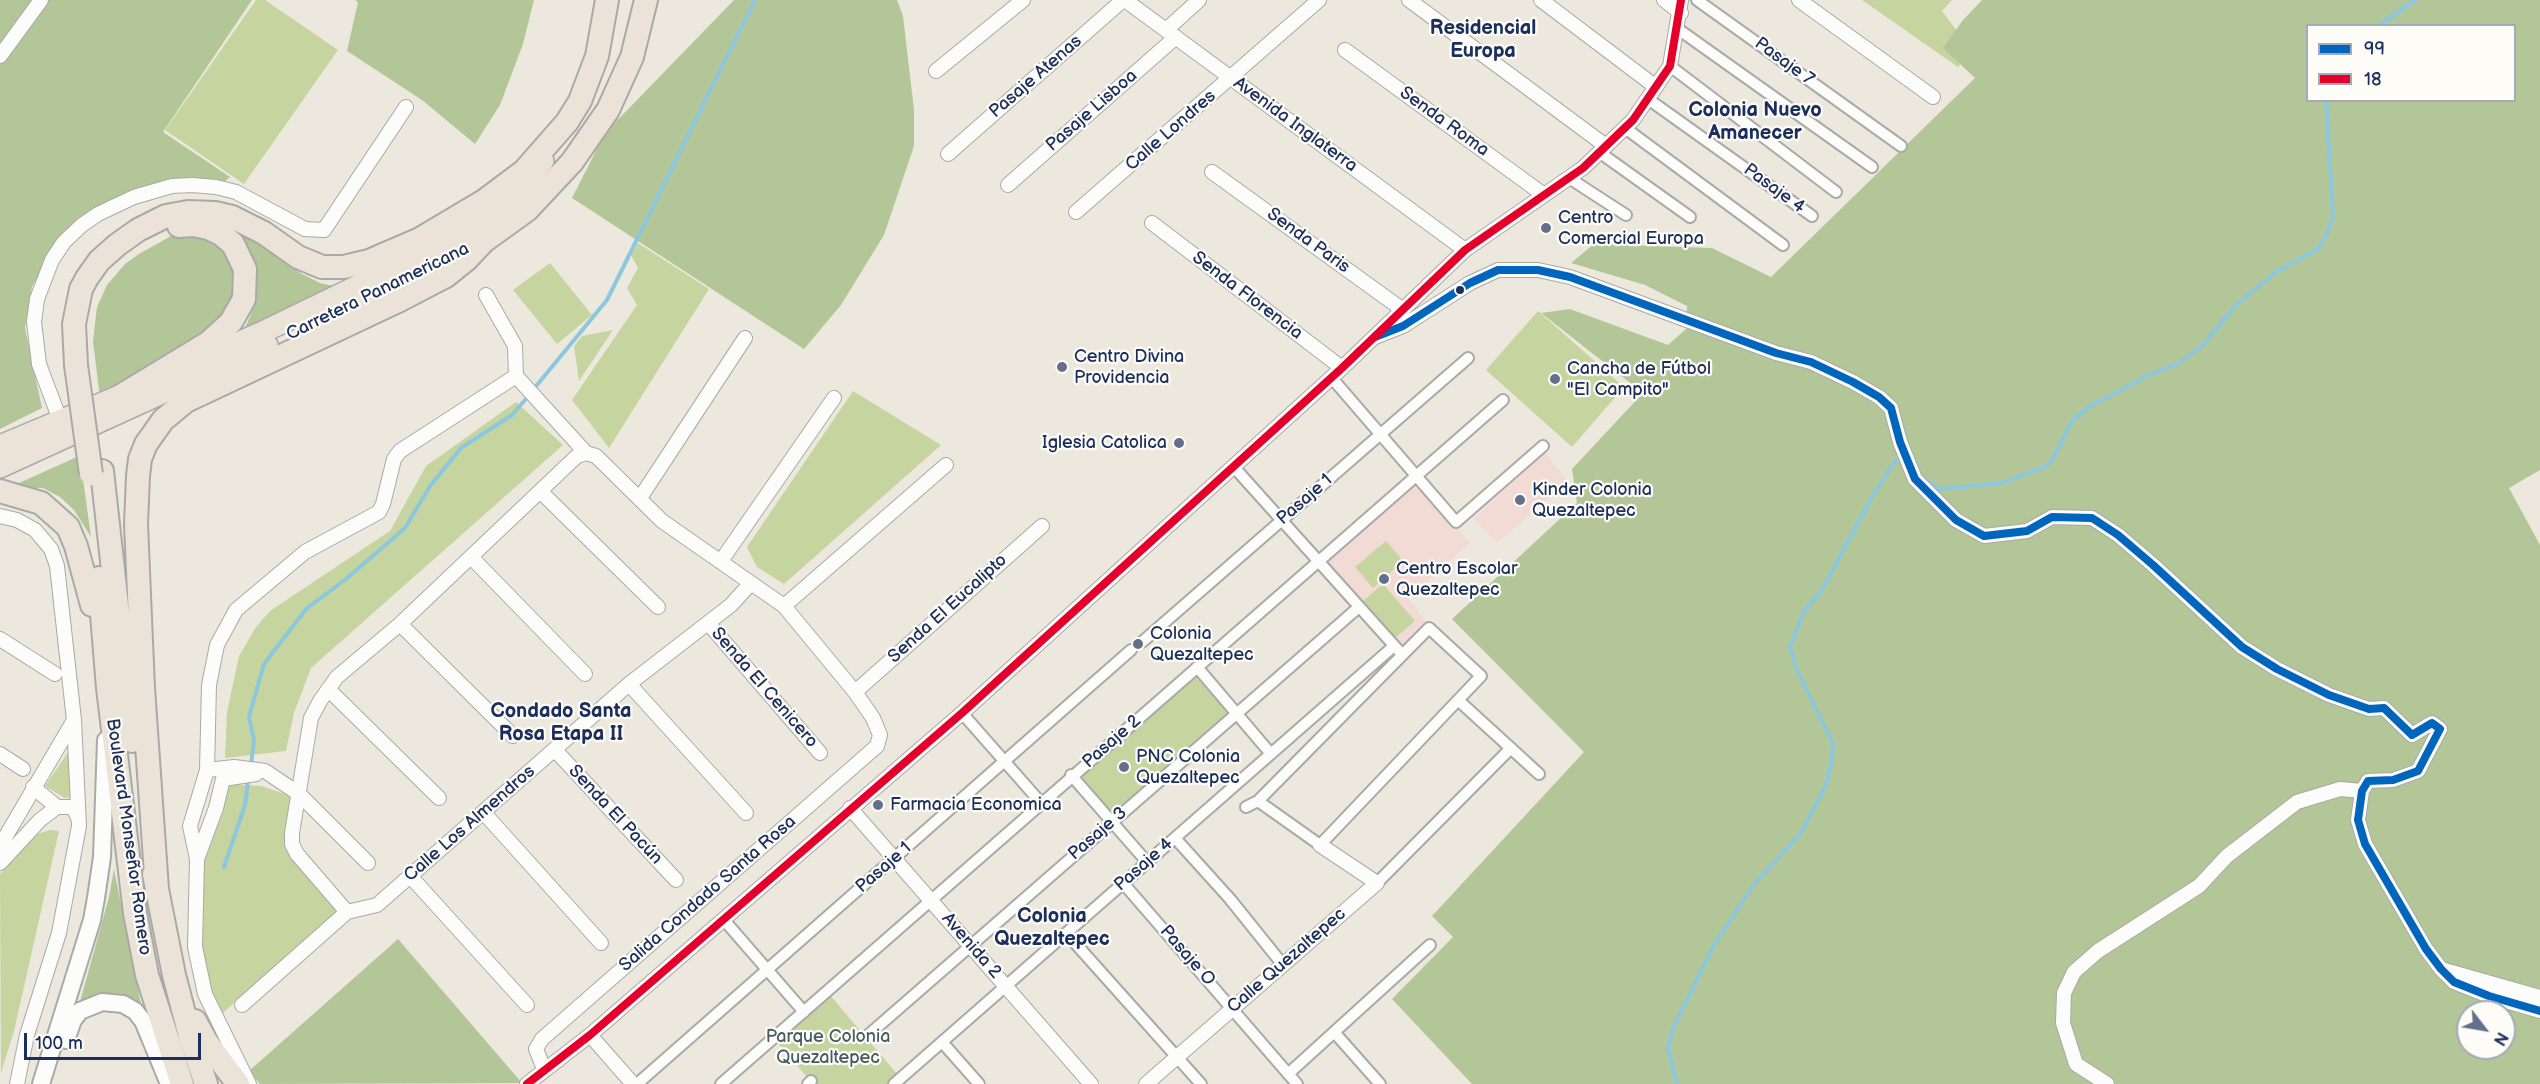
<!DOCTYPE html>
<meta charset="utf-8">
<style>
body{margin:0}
#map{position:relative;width:2540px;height:1084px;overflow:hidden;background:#ede8dd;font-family:"Balsamiq Sans",sans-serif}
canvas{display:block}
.legend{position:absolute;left:2306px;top:24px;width:210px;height:78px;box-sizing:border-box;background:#fdfcf7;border:2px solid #a3aaba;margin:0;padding:8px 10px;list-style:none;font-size:18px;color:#1b2f5e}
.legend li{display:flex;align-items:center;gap:12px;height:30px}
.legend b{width:30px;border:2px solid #a3aaba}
.north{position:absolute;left:2456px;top:1000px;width:60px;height:60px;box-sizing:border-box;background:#fdfcf7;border:2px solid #a3aaba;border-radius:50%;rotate:121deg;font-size:16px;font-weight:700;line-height:24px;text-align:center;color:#1b2f5e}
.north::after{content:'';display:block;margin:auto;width:21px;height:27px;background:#64708a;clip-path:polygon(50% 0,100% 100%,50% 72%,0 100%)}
.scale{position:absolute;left:24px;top:1033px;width:177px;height:27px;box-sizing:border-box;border:3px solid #1b2f5e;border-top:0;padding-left:8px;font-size:18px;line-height:21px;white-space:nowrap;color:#1b2f5e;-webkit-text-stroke:4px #fdfcf7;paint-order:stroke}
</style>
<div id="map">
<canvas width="2540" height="1084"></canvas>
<ul class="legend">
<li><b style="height:8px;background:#0065bd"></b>99</li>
<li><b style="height:8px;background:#e4002b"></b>18</li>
</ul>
<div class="north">N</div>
<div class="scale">100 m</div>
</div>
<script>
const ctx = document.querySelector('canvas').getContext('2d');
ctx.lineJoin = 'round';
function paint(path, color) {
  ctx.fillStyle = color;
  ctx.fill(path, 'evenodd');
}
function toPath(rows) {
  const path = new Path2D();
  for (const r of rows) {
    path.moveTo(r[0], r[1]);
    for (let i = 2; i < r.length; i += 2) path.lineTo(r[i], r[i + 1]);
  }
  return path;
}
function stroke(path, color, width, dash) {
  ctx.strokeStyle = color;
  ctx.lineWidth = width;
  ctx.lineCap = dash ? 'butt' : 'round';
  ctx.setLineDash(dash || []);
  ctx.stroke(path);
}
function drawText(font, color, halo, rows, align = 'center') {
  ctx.font = font + ' "Balsamiq Sans",sans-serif';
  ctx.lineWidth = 4.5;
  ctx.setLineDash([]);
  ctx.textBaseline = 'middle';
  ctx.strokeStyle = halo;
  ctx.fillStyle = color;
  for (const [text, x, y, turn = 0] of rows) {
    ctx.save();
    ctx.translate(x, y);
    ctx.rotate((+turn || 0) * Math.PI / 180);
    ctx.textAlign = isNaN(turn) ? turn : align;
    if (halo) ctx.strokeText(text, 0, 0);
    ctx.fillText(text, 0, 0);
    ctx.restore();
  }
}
const built = toPath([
 [1545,453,1568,482,1497,543,1473,519],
 [1416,481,1470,543,1408,598,1426,621,1400,649,1323,561]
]);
const green = toPath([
 [256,0,265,0,338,50,244,184,165,130],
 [1862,0,1952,0,1942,11,1972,51,1958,67],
 [638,243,709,289,609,448,572,400,637,305,627,288,638,268,631,255],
 [550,263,592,315,557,344,513,290],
 [1538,311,1624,387,1572,447,1486,370],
 [613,330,579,381,574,346,582,336],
 [853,391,941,445,784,584,757,567,747,547],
 [516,402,563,445,311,668,294,713,286,751,225,758,227,712,239,656,256,627,270,611,390,531,426,466],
 [1386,541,1403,561,1373,588,1355,567],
 [1383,584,1415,621,1395,638,1363,601],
 [1197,672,1231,713,1113,817,1077,776],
 [71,748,72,797,65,798,45,786],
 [228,784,261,786,294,797,285,848,340,911,217,1018,200,948,199,914,204,889,204,862,223,812],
 [50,830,59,831,14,1031,1,1073,0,874,35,835],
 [829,994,898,1075,888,1084,813,1084,776,1041]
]);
const forest = toPath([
 [0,0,252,0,163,132,230,177,224,182,185,181,137,191,58,241,32,287,25,328,42,408,0,429],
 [355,0,534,0,523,44,500,105,475,144,422,100,347,51,358,2],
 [734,0,897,0,903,16,914,110,914,146,884,235,841,305,804,349,572,198,605,133],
 [1982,0,2540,0,2540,470,2509,488,2540,545,2540,1084,1472,1084,1392,999,1453,937,1432,916,1584,752,1452,619,1577,503,1572,469,1643,393,1541,313,1570,309,1668,345,1686,329,1687,306,1645,285,1571,263,1594,244,1712,248,1771,277,1975,78,1943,48,1963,20],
 [2308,26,2514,26,2514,100,2308,100],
 [2468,1012,2504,1012,2504,1048,2468,1048],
 [239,231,302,274,320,283,334,286,352,285,242,335,257,300,257,282,255,263,247,245,238,236],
 [190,233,217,242,233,257,239,285,225,320,176,354,149,365,123,388,100,399,93,341,97,307,107,285,125,264,139,254,171,236],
 [79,456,84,486,91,537,74,510,60,497,43,488,20,488,19,483],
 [114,869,141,1004,116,994,102,996,78,1009,109,897],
 [398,939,522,1083,260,1084,249,1071]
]);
const stream = toPath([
 [2378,26,2415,0],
 [537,385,607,300,755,0],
 [1925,480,1939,489,2002,483,2045,467,2053,459,2072,421,2090,406,2147,376,2181,362,2202,346,2237,304,2276,272,2318,249,2328,232,2333,214,2326,100],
 [251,765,254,740,249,717,264,664,306,609,346,579,405,528,430,486,461,448,512,415,525,400],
 [224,867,245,805,248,782],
 [1677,1084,1668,1049,1673,1028,1714,945,1755,883,1801,833,1826,785,1832,760,1833,744,1797,670,1790,647,1804,611,1822,590,1872,497,1896,460,1905,462]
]);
const pedestrian = toPath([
 [1697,0,1901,146],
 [1678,29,1872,167],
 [1670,66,1836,192],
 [1648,99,1812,216],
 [1625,128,1783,245],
 [1599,152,1690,217],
 [1569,178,1626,215],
 [1331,377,1456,522,1543,446],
 [1233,466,1399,651],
 [1142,642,1468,358],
 [1197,667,1271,754],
 [1458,700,1539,774],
 [962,713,1042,804],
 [1071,775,1147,862],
 [1246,807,1258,801,1429,628,1481,676,1320,845,1258,801],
 [1175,838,1230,899,1283,965],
 [1123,883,1297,1084],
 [1377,883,1511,748],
 [724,920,804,1012],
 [1066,933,1201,1084],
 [1334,1032,1380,1084],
 [866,1037,1359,607],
 [942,1042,979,1084],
 [1288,1074,1430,945],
 [637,1084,1131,650],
 [721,1084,1503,400],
 [808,1084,811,1081],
 [894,1084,1394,646]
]);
const minor = toPath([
 [1125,0,1465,250],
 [1409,0,1606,146],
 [1541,0,1656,87],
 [1664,0,1681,13],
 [1799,0,1933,97],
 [1166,30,1199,0],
 [1345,50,1544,195],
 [0,56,41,0],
 [936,71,1023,0],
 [948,154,1123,0],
 [1212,172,1403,310],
 [1008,185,1176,37],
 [1076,212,1319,0],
 [1152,223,1342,368],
 [486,295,515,346,516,376,586,453],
 [1375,337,1403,326,1470,283,1498,270,1538,270,1570,277,1776,353,1811,362,1853,382,1879,397,1891,408,1900,442,1915,479,1956,520,1984,536,2027,531,2052,517,2092,518,2118,535,2153,565,2242,647,2277,669,2329,695,2369,709,2384,708,2412,735,2432,723,2440,729,2418,771,2393,780,2368,781,2362,791,2358,820,2365,844,2426,949,2441,969,2454,982,2489,996,2540,1011],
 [60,420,39,364,34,322,37,299,52,260,64,242,82,225,98,214,134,197,172,186,192,185,216,187,236,192,305,229,324,230,406,107],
 [541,492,658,607],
 [640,498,745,338],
 [0,516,17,520,35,530,51,549,57,566,74,720,79,826,59,933,27,1035,17,1084],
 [472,558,585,674],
 [721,561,834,398],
 [784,606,946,465],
 [708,623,820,753],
 [400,624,513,736],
 [0,639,55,674],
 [629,684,746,813],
 [328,689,439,798],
 [855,692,1042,526],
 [555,750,676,880],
 [0,754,23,769],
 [207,770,209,685,217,645,236,610,305,552,379,512,383,504,394,459,400,451,516,376],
 [33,787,57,807],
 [850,808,1091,1084],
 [484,813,601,943],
 [0,846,74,720],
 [197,859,216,808,223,779,256,774],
 [0,863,40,820,57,807,71,807,75,811,78,818],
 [411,877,527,1005],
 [347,912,297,854,292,844,292,833,311,718,320,701,337,677,400,624,577,456,586,453,596,456,662,521,784,606,855,692,873,718,880,735,877,746,542,1039,536,1049,544,1069],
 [2441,969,2540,997],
 [242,1005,347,912,377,905,629,684,731,605,751,583],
 [590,1035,633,1084],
 [249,1084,205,994,195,947,197,859,190,826,207,770,234,767,265,771,299,794,368,863],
 [527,1084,590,1035,962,713,1342,368,1465,250,1583,168,1633,120,1670,66,1681,0],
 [1146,1084,1377,883,1320,845],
 [2107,1084,2076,1064,2063,1023,2064,993,2074,972,2098,951,2199,886,2227,856,2297,802,2340,789,2362,791]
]);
const tertiary = toPath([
 [66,1040,73,1020,80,1011,102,1002,123,1004,135,1011,143,1021,169,1084],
 [41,1084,92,920,96,898,102,857,106,740]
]);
const primary = toPath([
 [317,322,470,249],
 [184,367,267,330,459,237,481,223,516,195,543,161],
 [0,446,134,390],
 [0,467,267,345]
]);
const trunk = toPath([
 [76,365,74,324,81,289,87,278,99,261,117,245,138,230,166,216,188,212,215,213,232,217,264,233,298,257,322,267,344,267,369,261,420,239,484,201,524,171,567,122,580,101,597,56,607,0],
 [119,397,208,343,231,322,244,299,245,269,233,244,221,234,208,228,194,225,179,226],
 [102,471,132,741],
 [0,491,41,503,68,527,76,546,92,605],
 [99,578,108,688,135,913,147,975,182,1084],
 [154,874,174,975,191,1040,206,1084],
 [157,889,143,688,136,524,138,476,140,459,146,444,163,420,186,401,400,300,446,276,466,260,484,241,527,210,572,162,608,110,632,57,646,0],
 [195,1021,207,1043,238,1084]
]);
const trunkBridge = toPath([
 [76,365,91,474]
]);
const bus1 = toPath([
 [1375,337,1403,326,1470,283,1498,270,1538,270,1570,277,1776,353,1811,362,1853,382,1879,397,1891,408,1900,442,1915,479,1956,520,1984,536,2027,531,2052,517,2092,518,2118,535,2153,565,2242,647,2277,669,2329,695,2369,709,2384,708,2412,735,2432,723,2440,729,2418,771,2393,780,2368,781,2362,791,2358,820,2365,844,2426,949,2441,969,2454,982,2489,996,2540,1011]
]);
const bus2 = toPath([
 [527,1084,590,1035,962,713,1342,368,1465,250,1583,168,1633,120,1670,66,1681,0]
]);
const markers = [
 [1546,228,6,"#64708a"],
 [1460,290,5,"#1b2f5e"],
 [1062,367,6,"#64708a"],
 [1555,379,6,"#64708a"],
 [1179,443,6,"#64708a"],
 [1520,500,6,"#64708a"],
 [1384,579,6,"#64708a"],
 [1138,644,6,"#64708a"],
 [1124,767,6,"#64708a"],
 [878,805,6,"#64708a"]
];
const streetNames = [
 ["Pasaje 7",1784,62,36],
 ["Pasaje Atenas",1036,77,-41],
 ["Pasaje Lisboa",1092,111,-41],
 ["Senda Roma",1444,122,36],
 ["Avenida Inglaterra",1295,125,36],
 ["Calle Londres",1171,131,-41],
 ["Pasaje 4",1774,189,36],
 ["Senda Paris",1308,241,36],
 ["Carretera Panamericana",378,292,-26],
 ["Senda Florencia",1247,296,37],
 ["Pasaje 1",1305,500,-41],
 ["Senda El Eucalipto",948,609,-42],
 ["Senda El Cenicero",764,688,49],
 ["Pasaje 2",1112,742,-41],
 ["Senda El Pacún",615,815,47],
 ["Calle Los Almendros",470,824,-41],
 ["Pasaje 3",1098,834,-41],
 ["Boulevard Monseñor Romero",128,837,82],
 ["Pasaje 4",1144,865,-41],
 ["Pasaje 1",884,868,-41],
 ["Salida Condado Santa Rosa",708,894,-41],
 ["Avenida 2",971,946,49],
 ["Pasaje O",1187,956,49],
 ["Calle Quezaltepec",1287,961,-41]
];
const poiNames = [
 ["Centro",1558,218],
 ["Comercial Europa",1558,239],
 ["Centro Divina",1074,357],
 ["Providencia",1074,378],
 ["Cancha de Fútbol",1567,369],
 ["\"El Campito\"",1567,390],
 ["Iglesia Catolica",1167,443,"right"],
 ["Kinder Colonia",1532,490],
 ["Quezaltepec",1532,511],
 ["Centro Escolar",1396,569],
 ["Quezaltepec",1396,590],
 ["Colonia",1150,634],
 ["Quezaltepec",1150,655],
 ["PNC Colonia",1136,757],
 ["Quezaltepec",1136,778],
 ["Farmacia Economica",890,805]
];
const parkNames = [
 ["Parque Colonia",828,1037],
 ["Quezaltepec",828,1058]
];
const neighbourhoodNames = [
 ["Residencial",1483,29],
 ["Europa",1483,52],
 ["Colonia Nuevo",1755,111],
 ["Amanecer",1755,134],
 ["Condado Santa",561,712],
 ["Rosa Etapa II",561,735],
 ["Colonia",1052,917],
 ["Quezaltepec",1052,940]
];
paint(built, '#f2dbd4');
paint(green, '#c6d49f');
paint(forest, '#b3c698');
stroke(stream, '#8cc7de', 4);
stroke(pedestrian, '#a9a9a8', 14);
stroke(minor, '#a9a9a8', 16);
stroke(tertiary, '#a9a9a8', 20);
stroke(primary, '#a9a9a8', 24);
stroke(trunk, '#a9a9a8', 26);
stroke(pedestrian, '#fcfcfa', 10);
stroke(minor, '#fcfcfa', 14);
stroke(tertiary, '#fcfcfa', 16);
stroke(primary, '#ebe3d8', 21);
stroke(trunk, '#ebe3d8', 22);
stroke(trunkBridge, '#a9a9a8', 26, []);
stroke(trunkBridge, '#ebe3d8', 22);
stroke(bus1, '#0065bd', 8);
stroke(bus2, '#e4002b', 8);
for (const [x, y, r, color] of markers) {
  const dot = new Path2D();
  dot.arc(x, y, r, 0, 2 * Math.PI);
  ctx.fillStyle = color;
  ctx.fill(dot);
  stroke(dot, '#fdfcf7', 2);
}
drawText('18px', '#1b2f5e', '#fdfcf7', streetNames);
drawText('18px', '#1b2f5e', '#fdfcf7', poiNames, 'left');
drawText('18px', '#455c62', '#fdfcf7', parkNames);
drawText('bold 20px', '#1b2f5e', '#fdfcf7', neighbourhoodNames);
</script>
